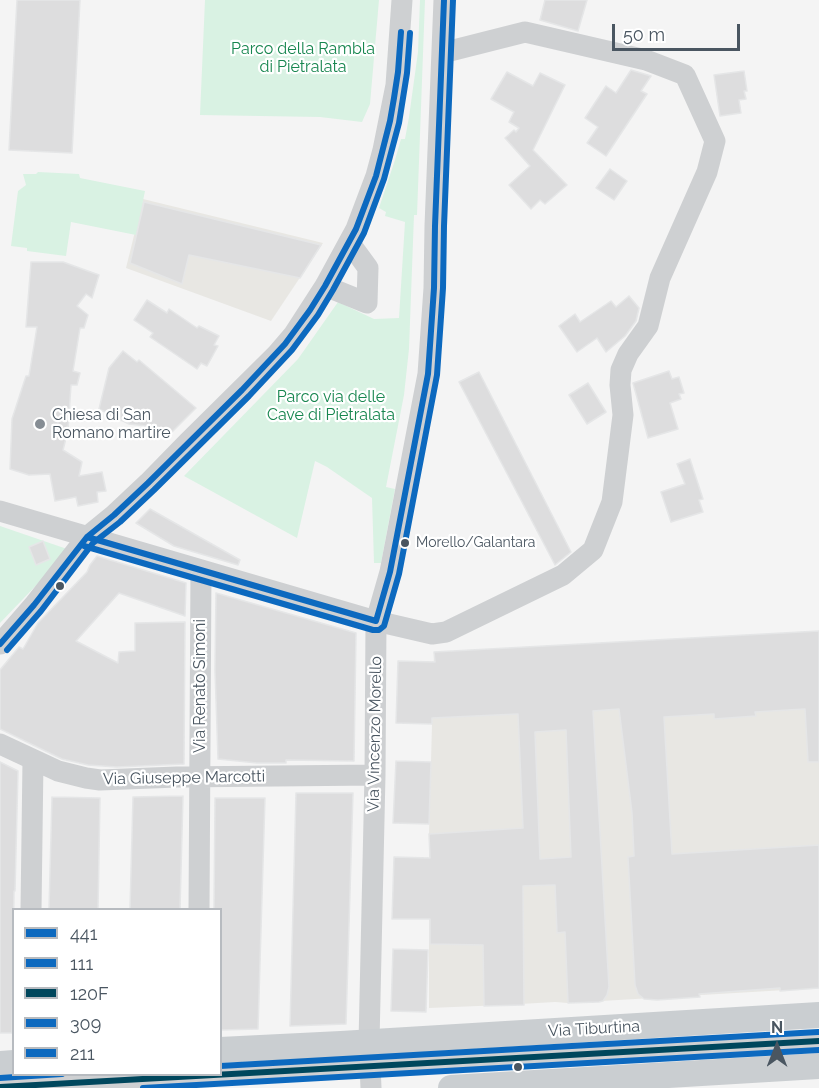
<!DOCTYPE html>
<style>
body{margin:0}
#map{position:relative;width:819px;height:1088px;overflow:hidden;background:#f4f4f4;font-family:Raleway,sans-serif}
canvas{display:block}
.legend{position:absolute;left:12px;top:908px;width:210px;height:168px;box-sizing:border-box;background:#fff;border:2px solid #b7bbc0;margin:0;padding:8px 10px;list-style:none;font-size:18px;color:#4a5661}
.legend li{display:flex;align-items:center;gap:12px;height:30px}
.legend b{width:30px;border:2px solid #b7bbc0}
.north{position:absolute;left:747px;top:1016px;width:60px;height:60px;-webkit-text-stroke:4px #fff;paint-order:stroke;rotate:0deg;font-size:16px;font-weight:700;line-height:24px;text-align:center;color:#4a5661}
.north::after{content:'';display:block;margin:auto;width:21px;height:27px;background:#4a5661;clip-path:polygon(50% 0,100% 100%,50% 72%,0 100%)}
.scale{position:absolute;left:612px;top:24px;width:128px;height:27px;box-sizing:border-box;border:3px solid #4a5661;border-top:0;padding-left:8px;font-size:18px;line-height:21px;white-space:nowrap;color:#4a5661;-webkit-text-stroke:4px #fff;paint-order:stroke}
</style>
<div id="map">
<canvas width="819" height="1088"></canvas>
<ul class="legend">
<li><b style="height:8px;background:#0c69bf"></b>441</li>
<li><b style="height:8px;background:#0c69bf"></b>111</li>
<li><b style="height:8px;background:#00475d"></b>120F</li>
<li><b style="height:8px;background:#0c69bf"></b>309</li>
<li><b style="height:8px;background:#0c69bf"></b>211</li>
</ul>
<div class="north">N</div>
<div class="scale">50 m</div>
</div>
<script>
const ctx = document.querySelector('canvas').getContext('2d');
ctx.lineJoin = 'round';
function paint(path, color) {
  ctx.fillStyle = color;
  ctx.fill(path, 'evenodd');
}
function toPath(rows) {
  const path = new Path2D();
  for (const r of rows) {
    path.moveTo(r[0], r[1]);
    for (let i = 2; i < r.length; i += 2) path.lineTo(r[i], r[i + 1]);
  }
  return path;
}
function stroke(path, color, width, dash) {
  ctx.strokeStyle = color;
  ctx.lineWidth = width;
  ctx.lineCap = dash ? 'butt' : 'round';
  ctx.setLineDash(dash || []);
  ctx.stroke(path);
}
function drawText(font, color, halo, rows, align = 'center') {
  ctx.font = font + ' Raleway,sans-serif';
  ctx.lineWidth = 4.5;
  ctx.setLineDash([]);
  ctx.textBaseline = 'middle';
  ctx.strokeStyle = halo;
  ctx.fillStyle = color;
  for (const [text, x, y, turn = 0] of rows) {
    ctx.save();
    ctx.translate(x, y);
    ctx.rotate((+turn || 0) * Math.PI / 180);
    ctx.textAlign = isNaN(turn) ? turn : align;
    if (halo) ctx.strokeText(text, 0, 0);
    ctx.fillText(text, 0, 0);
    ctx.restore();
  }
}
const commercial = toPath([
 [143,199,323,243,271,321,126,268],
 [819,631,819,988,568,1003,555,1002,503,1005,429,1008,429,834,434,652]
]);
const green = toPath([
 [205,0,379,0,370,104,362,122,320,117,200,115],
 [420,0,425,0,417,215,414,215,409,349,404,395,386,487,395,489,381,563,374,563,372,498,327,467,315,461,297,538,184,476,298,359,338,302,374,319,399,318,405,222,385,216,386,212,379,208,395,160,401,139,405,139,409,117,418,52],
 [38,172,79,174,80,178,145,191,136,235,71,222,66,256,27,251,27,248,11,246,18,191,26,185,23,174,36,174],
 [0,526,70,550,0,623]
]);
const building = toPath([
 [17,0,80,0,72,153,9,150,17,0],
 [545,0,587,0,578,31,540,20,545,0],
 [631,70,651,76,641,91,647,94,606,156,587,143,598,127,585,118,606,86,616,93,631,70],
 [744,71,747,91,744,91,746,99,739,100,741,113,720,116,714,75,744,71],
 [507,72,533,86,540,73,565,85,533,150,567,185,545,204,540,200,531,209,509,185,530,166,505,138,514,130,516,132,519,128,509,122,514,112,491,99,507,72],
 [610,169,627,181,614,200,596,188,610,169],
 [144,202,321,245,300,278,189,255,182,284,130,263,144,202],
 [31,262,63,262,99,275,92,298,86,294,77,306,88,315,84,328,80,328,73,371,80,373,77,385,71,385,68,430,63,450,82,462,79,476,102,472,106,491,97,492,98,502,78,506,76,497,55,501,50,474,29,475,10,469,12,419,26,376,29,376,37,327,26,327,31,262],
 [629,296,639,308,636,321,625,336,606,352,597,338,577,352,559,326,575,314,580,322,611,301,616,307,629,296],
 [147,300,167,313,169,309,197,328,199,326,219,336,214,345,218,346,207,366,201,363,197,369,150,337,153,333,134,320,147,300],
 [123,351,137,362,139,360,196,408,170,434,146,426,129,424,99,409,109,368,123,351],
 [669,371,672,379,679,377,684,393,679,394,681,399,670,403,678,429,648,438,633,383,669,371],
 [479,372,571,552,555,565,459,382,479,372],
 [588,383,606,412,587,424,569,395,588,383],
 [690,459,703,499,699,500,703,512,671,522,661,492,685,484,677,464,690,459],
 [150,509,240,560,238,565,174,546,136,523,150,509],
 [43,541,50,559,36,565,29,547,43,541],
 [97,556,186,583,185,616,119,593,76,641,118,663,119,652,135,651,135,623,185,622,184,764,117,767,88,765,62,759,0,729,0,670,19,647,23,649,38,623,87,572,90,565,97,556],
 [216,593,356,633,354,761,286,760,286,763,257,763,218,759,215,670,216,593],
 [819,631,819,762,808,762,805,709,755,712,756,716,714,719,714,714,664,717,672,854,819,845,819,988,780,991,780,988,699,994,700,997,657,1000,644,999,638,994,635,985,628,857,634,856,632,813,619,709,593,711,609,987,607,995,603,1001,599,1002,568,1003,565,932,557,933,555,885,523,886,524,1005,484,1006,483,945,430,944,430,919,392,919,394,857,430,858,429,834,523,828,518,714,432,718,432,724,396,723,398,661,435,662,434,652,819,631],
 [566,730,571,857,540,859,535,732,566,730],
 [396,761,431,762,429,824,393,823,396,761],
 [0,762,18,771,15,891,14,891,12,1033,0,1033,0,762],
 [296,793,353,793,346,1024,290,1026,296,793],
 [183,796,180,909,130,909,133,797,183,796],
 [52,797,100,798,98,909,49,909,52,797],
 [215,798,265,798,258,1029,220,1030,220,909,214,909,215,798],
 [393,949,428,950,426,1012,391,1011,393,949]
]);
const minor = toPath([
 [325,286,367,303,368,268,349,242],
 [0,511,376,621,432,634,446,632,563,575,593,550,612,502,623,415,620,385,621,370,628,354,648,326,660,278,707,172,715,141,685,75,646,60,525,32,442,53],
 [0,644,34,605,87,537,114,515,148,483,188,442,276,355,294,334,325,286,356,229,376,176,383,150,396,85,402,0],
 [0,744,58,771,86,778,100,780,177,777,375,775],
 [31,910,33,760],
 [199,910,201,570],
 [0,1087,819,1041],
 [371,1088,369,1042,375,775,376,621,390,572,428,374,434,288,435,226,444,0]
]);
const major = toPath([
 [220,1050,341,1044,819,1015],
 [0,1064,14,1063],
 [451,1088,819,1066]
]);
const bus1 = toPath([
 [87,537,376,621,390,572,428,374,434,288,435,226,444,0],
 [0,644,34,605,87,537,114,515,148,483,242,390,285,344,310,310,325,286,356,229,376,176,390,121,394,98,398,72,401,32]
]);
const bus2 = toPath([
 [84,546,373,630,379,630,384,626,399,574,437,375,443,288,444,226,453,0],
 [7,650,41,611,93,543,120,522,154,490,249,396,292,350,318,315,333,290,364,233,384,179,399,123,407,73,410,33]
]);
const bus3 = toPath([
 [0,1087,819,1041]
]);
const bus4 = toPath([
 [143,1088,819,1050]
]);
const bus5 = toPath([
 [220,1066,818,1032],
 [0,1078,62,1074]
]);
const markers = [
 [40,424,6,"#868d94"],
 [405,543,5,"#4a5661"],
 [60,586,5,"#4a5661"],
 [518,1067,5,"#4a5661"]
];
const busNames = [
 ["Morello/Galantara",416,543]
];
const parkNames = [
 ["Parco della Rambla",303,49],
 ["di Pietralata",303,67],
 ["Parco via delle",331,397],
 ["Cave di Pietralata",331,415]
];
const poiNames = [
 ["Chiesa di San",52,415],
 ["Romano martire",52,433]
];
const streetNames = [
 ["Via Renato Simoni",200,686,-90],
 ["Via Vincenzo Morello",375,734,-89],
 ["Via Giuseppe Marcotti",184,778,-1],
 ["Via Tiburtina",594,1029,-3]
];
paint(commercial, '#e8e7e3');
paint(green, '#d9f2e3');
paint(building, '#ddddde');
stroke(building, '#e5e6e7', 1.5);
stroke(minor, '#ced0d2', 21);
stroke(major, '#caced1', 26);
stroke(bus1, '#0c69bf', 6);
stroke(bus2, '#0c69bf', 6);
stroke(bus3, '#00475d', 6);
stroke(bus4, '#0c69bf', 6);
stroke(bus5, '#0c69bf', 6);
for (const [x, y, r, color] of markers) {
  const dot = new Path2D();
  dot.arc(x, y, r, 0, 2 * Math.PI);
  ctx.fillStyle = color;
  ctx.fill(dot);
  stroke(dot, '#fff', 2);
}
drawText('14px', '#4a5661', '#fff', busNames, 'left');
drawText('16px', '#17864f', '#fff', parkNames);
drawText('16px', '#4a5661', '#fff', poiNames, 'left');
drawText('16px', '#4a5661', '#fff', streetNames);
</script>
